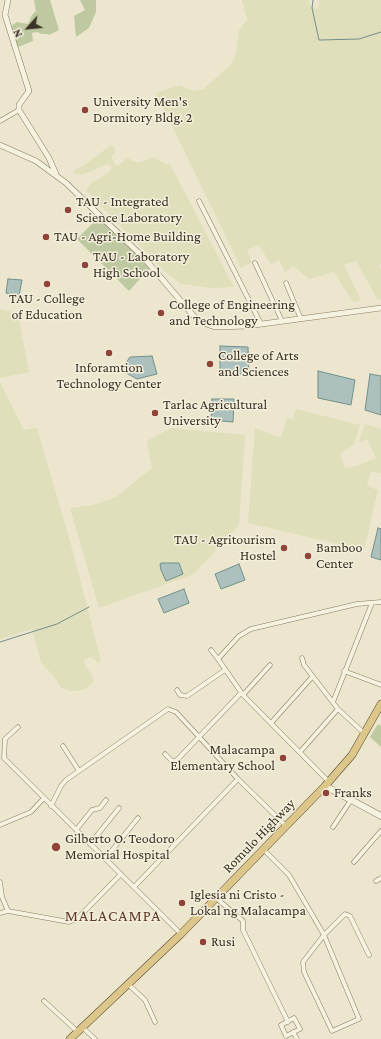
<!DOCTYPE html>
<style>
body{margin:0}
#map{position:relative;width:381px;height:1039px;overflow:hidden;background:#ebe6cd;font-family:"Crimson Pro",serif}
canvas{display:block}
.north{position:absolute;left:8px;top:8px;width:40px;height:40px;-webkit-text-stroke:3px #f3efdc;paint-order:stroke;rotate:243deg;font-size:11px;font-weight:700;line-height:16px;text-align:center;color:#393124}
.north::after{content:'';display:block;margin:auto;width:14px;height:18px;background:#393124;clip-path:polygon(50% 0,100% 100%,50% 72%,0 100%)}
</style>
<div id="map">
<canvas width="381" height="1039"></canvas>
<div class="north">N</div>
</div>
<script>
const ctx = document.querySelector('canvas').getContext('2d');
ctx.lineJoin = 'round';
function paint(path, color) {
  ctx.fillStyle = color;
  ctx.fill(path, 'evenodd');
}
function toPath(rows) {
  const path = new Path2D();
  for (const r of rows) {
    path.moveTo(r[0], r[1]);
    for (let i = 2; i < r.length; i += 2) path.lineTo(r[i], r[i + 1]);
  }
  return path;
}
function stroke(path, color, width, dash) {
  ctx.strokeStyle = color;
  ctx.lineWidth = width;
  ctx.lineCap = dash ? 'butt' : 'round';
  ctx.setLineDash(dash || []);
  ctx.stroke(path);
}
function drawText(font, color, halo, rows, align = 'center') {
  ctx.font = font + ' "Crimson Pro",serif';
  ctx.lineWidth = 3;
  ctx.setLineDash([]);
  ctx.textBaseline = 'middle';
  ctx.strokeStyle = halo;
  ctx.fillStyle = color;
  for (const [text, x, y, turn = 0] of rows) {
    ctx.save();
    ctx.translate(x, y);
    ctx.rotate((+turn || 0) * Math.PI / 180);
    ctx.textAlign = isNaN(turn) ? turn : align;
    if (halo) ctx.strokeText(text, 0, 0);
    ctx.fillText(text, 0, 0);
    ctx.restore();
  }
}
const farmland = toPath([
 [242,0,309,0,309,4,318,9,319,0,381,0,381,264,379,265,381,270,381,299,378,300,356,261,344,265,361,301,353,302,334,272,309,279,293,266,285,273,279,260,271,265,259,245,247,250,252,262,241,268,156,93,180,85,193,91,204,89,231,64,236,54,239,30,247,20],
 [111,145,115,148,115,153,111,157,115,165,119,165,127,158,138,163,154,157,167,165,170,164,234,287,211,288,181,284,165,272,86,190,90,184,108,173,112,167,107,164,87,173,79,175,73,173,74,170,82,167],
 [0,309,18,313,29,372,0,378],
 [0,382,24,430,37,428,72,548,101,661,99,663,91,657,85,659,84,663,93,677,93,682,85,689,76,691,70,691,60,687,54,676,41,663,32,629,0,639],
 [296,409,360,425,354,444,340,454,345,468,353,467,376,458,367,439,358,443,365,424,381,429,381,473,371,472,367,486,378,490,364,550,248,523,255,428,281,438,287,418,293,419],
 [171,428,245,435,239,525,194,574,99,608,70,508,93,505,116,497,152,468,147,441]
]);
const green = toPath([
 [34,0,50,0,59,30,49,35,47,34,42,34,37,32,32,33,33,41,18,47,11,26,17,22,28,24,32,15,36,11],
 [80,0,96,0,96,12,89,28,76,37,74,16,85,10],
 [99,217,150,268,129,291,77,239],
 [378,724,381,726,381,747,370,737]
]);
const water = toPath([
 [8,279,22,280,19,296,6,293,8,279],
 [220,346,248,347,249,375,220,372,220,346],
 [152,356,157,374,137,379,121,370,130,357,152,356],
 [318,371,355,380,351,405,318,398,318,371],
 [370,374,381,376,381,415,365,410,370,374],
 [212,399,234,399,233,422,211,420,212,399],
 [378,528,381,529,381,560,371,557,378,528],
 [162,563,179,563,183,574,166,581,161,570,160,564,162,563],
 [239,564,245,580,221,589,215,574,239,564],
 [184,589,189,603,164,613,158,599,184,589]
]);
const stream = toPath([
 [313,0,312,8,319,40,359,39,381,32],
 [0,642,57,624,89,607]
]);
const minor = toPath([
 [0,121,19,110],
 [199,201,261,324],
 [255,263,282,321],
 [286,283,301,319],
 [211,650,218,659],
 [302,658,304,665,338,709,365,734],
 [344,671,381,685],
 [177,690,180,695,187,696,225,670],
 [243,695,270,665],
 [333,702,372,603],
 [271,723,313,676],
 [18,727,5,739,4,758,181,934],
 [63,746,79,771],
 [300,752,338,709],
 [165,754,172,761,176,761,241,693],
 [329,782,243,695,218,659,239,636,251,629,357,604,381,602],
 [51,806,61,786,66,780,168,709,176,712,238,779,286,826],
 [0,825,31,812,44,798],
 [333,827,351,800],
 [76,830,92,810,100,808,106,800],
 [90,844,119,808],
 [264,850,289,875,313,916,324,935,359,1019,332,1031,304,972,303,962,324,935,345,914,350,916,369,955],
 [105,859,138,818],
 [354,862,381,831],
 [376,881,381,878],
 [0,882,2,897,8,911,69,922,77,919,121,874],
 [134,887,238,779],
 [216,898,243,921,243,930,288,1022],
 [0,913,8,911],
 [129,985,145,1000,155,1022],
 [44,1001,78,1032],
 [294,1018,300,1029,286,1036,281,1025,294,1018],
 [83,1028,95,1039],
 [293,1032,297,1039]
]);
const tertiary = toPath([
 [8,0,5,15,29,91,19,105,19,110,49,158,56,174],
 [0,145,36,161,66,183,144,258,198,321,215,327,247,326,381,308]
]);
const secondary = toPath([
 [325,786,381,816]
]);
const trunk = toPath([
 [70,1039,181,934,325,786,352,755,381,704]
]);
const markers = [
 [85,110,4,"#904338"],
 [68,210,4,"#904338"],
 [46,237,4,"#904338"],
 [85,265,4,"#904338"],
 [47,284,4,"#904338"],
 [161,313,4,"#904338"],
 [109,353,4,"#904338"],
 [210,364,4,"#904338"],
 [155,413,4,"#904338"],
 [284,548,4,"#904338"],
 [308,556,4,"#904338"],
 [283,758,4,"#904338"],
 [326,793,4,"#904338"],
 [56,847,5,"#904338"],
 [182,903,4,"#904338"],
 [203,942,4,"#904338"]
];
const poiNames = [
 ["University Men's",93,102],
 ["Dormitory Bldg. 2",93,118],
 ["TAU - Integrated",76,202],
 ["Science Laboratory",76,218],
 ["TAU - Agri-Home Building",54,237],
 ["TAU - Laboratory",93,257],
 ["High School",93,273],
 ["TAU - College",47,299,"center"],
 ["of Education",47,315,"center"],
 ["College of Engineering",169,305],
 ["and Technology",169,321],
 ["College of Arts",218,356],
 ["and Sciences",218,372],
 ["Inforamtion",109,368,"center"],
 ["Technology Center",109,384,"center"],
 ["Tarlac Agricultural",163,405],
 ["University",163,421],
 ["TAU - Agritourism",276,540,"right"],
 ["Hostel",276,556,"right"],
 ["Bamboo",316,548],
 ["Center",316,564],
 ["Malacampa",275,750,"right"],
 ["Elementary School",275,766,"right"],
 ["Franks",334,793],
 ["Gilberto O. Teodoro",65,839],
 ["Memorial Hospital",65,855],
 ["Iglesia ni Cristo -",190,895],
 ["Lokal ng Malacampa",190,911],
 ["Rusi",211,942]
];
const streetNames = [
 ["Romulo Highway",259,836,-46]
];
const quarterNames = [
 ["MALACAMPA",113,916]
];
paint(farmland, '#e0dfbb');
paint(green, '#bfc9a1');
paint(water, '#acc1bd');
stroke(water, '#738f8b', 1);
stroke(stream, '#738f8b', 1);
stroke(minor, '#877a62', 5);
stroke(tertiary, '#877a62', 6);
stroke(secondary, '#695c45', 7);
stroke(trunk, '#564935', 8);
stroke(minor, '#f6f2e0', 4);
stroke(tertiary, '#f6f2e0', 5);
stroke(secondary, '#f6f2e0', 6);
stroke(trunk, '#dcc68a', 7);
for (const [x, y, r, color] of markers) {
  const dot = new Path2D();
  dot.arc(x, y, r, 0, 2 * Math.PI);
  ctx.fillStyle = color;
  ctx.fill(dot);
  stroke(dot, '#f3efdc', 1.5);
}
drawText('14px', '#393124', '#f3efdc', poiNames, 'left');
drawText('14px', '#393124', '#f3efdc', streetNames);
ctx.letterSpacing = '1px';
drawText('16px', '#623b27', '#f3efdc', quarterNames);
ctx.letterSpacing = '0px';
</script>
